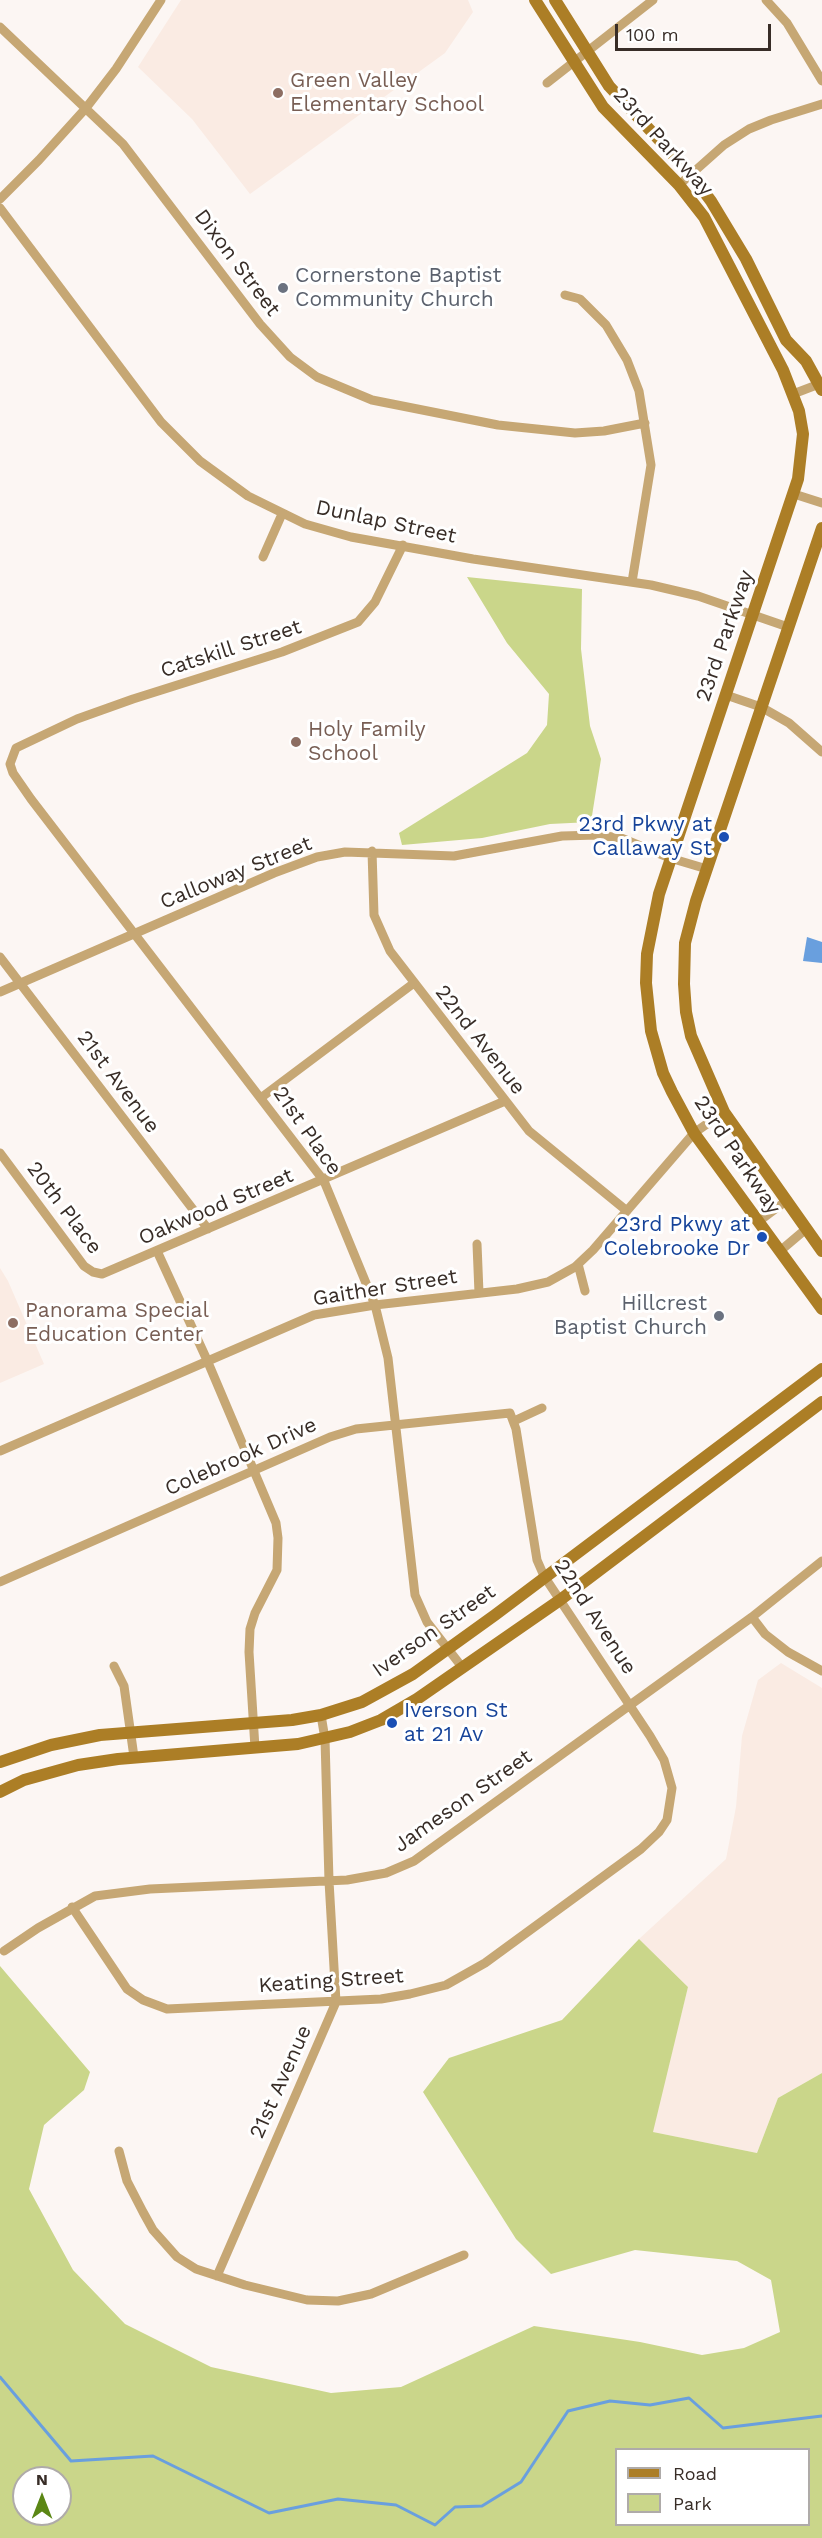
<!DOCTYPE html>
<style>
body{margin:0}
#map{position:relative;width:822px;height:2538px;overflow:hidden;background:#fcf6f3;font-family:"Work Sans",sans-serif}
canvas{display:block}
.legend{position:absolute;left:615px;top:2448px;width:195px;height:78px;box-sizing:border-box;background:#fff;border:2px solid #afaba9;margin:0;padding:8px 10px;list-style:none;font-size:18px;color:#382d27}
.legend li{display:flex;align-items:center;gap:12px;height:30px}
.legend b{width:30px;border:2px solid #afaba9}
.north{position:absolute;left:12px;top:2466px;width:60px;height:60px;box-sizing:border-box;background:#fff;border:2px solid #afaba9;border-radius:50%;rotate:0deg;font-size:16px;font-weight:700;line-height:24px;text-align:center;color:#382d27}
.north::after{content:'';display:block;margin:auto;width:21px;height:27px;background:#5b8715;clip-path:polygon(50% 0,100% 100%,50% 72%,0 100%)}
.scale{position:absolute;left:615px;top:24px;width:156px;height:27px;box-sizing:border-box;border:3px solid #382d27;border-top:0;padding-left:8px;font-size:18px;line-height:21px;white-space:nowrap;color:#382d27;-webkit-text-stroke:4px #fff;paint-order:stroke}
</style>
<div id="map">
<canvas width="822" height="2538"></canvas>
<ul class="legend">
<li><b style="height:8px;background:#ac7e26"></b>Road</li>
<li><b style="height:16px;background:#cad68a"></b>Park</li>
</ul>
<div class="north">N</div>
<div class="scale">100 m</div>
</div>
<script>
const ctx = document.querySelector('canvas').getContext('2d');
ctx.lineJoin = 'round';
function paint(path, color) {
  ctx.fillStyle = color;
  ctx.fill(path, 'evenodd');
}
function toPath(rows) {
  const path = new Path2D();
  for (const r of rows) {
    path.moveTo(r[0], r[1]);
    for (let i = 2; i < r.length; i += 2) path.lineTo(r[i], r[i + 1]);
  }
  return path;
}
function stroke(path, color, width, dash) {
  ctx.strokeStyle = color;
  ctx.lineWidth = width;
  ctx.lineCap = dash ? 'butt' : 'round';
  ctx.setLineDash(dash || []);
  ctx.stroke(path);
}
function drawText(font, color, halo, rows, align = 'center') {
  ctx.font = font + ' "Work Sans",sans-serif';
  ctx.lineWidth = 6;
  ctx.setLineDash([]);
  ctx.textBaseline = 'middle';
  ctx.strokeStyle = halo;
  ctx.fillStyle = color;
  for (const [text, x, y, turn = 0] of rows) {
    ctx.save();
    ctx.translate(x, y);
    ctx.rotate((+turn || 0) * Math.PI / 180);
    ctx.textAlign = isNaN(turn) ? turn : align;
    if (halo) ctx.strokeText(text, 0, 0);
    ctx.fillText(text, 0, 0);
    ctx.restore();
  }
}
const built = toPath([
 [181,0,468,0,473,12,445,53,250,194,192,119,138,67],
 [0,1268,8,1281,44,1364,0,1383],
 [781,1663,822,1688,822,2073,778,2098,757,2153,652,2132,688,1987,639,1939,726,1859,736,1807,742,1736,758,1680]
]);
const green = toPath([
 [467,577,582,589,581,649,590,726,601,759,591,822,550,824,482,838,402,845,399,833,527,753,547,725,549,694,507,643],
 [639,1939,688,1987,653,2132,757,2153,778,2098,822,2073,822,2538,0,2538,0,1966,90,2072,84,2090,44,2125,29,2189,73,2270,125,2324,211,2367,331,2393,401,2387,534,2326,640,2342,702,2355,744,2348,780,2332,771,2280,737,2261,635,2250,551,2274,516,2239,423,2092,449,2058,562,2020],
 [616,2450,808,2450,808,2524,616,2524],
 [24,2478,60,2478,60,2514,24,2514]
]);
const water = toPath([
 [807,937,822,942,822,963,803,961]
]);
const stream = toPath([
 [0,2377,71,2461,153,2456,269,2513,338,2499,396,2505,435,2525,455,2507,482,2506,521,2482,568,2411,610,2401,650,2405,689,2398,723,2428,822,2416]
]);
const street = toPath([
 [766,0,787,23,822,81],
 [0,27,123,144,260,324,290,357,317,377,372,400,498,425,575,433,604,431,645,423],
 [547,83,653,0],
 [679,185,724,145,749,129,771,120,822,104],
 [0,199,39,160,86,108,116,69,161,0],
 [0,208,161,422,200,461,248,496,305,524,351,537,473,559,651,585,698,596,788,627],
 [565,295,580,299,606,325,627,360,639,391,651,465,632,582],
 [793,394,822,383],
 [794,494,822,503],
 [403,545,375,602,358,622,282,652,133,699,77,719,16,748,10,764,13,773,31,799,324,1181,375,1305,388,1358,415,1595,427,1622,462,1667],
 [263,557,282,514],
 [726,695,761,707,789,723,822,752],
 [372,851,374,915,390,951,529,1131,627,1211],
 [0,957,208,1229],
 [0,992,274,873,317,857,345,852,454,856,562,836,597,835,621,838,670,858,707,869],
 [262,1097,414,983],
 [0,1153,84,1266,93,1272,102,1274,505,1101],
 [758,1222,786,1201],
 [477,1244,479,1293],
 [157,1251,207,1360,276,1523,278,1538,277,1570,255,1613,250,1629,249,1652,255,1748],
 [780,1251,806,1229],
 [578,1264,585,1291],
 [514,1421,542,1408],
 [0,1451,314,1315,375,1305,517,1289,548,1282,575,1267,593,1250,694,1133,724,1112],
 [0,1582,330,1437,356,1429,510,1413,516,1429,537,1560,544,1576,650,1736,664,1760,672,1788,667,1820,659,1832,641,1849,485,1963,446,1985,410,1994,381,1999,167,2009,143,2000,127,1989,72,1907],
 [752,1617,765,1634,788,1652,822,1671],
 [114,1666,124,1686,134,1757],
 [4,1951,38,1928,95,1896,150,1889,347,1880,386,1873,414,1861,752,1617,822,1561],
 [119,2151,127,2181,143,2212,153,2230,177,2257,196,2269,245,2285,307,2300,338,2301,371,2294,464,2255],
 [217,2276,336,2002,329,1881,325,1739,321,1715]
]);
const secondary = toPath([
 [535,0,603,107,679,185,704,217,783,370,799,411,803,434,798,479,659,894,647,954,646,983,651,1031,663,1073,672,1092,694,1133,822,1309],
 [555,0,609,86,690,173,711,201,746,259,786,340,806,361,822,390],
 [822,528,696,901,685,943,684,984,686,1012,691,1036,724,1112,822,1251],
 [0,1762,51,1745,100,1735,292,1720,321,1715,362,1702,413,1674,495,1615,822,1369],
 [0,1792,24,1780,78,1765,118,1759,298,1744,350,1732,381,1720,417,1699,560,1600,822,1402]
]);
const markers = [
 [278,93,6,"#8d6e63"],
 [283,288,6,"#6b7280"],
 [296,742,6,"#8d6e63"],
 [724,837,6,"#1a4fb4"],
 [762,1237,6,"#1a4fb4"],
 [719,1316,6,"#6b7280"],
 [13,1323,6,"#8d6e63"],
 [392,1723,6,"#1a4fb4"]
];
const educationNames = [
 ["Green Valley",290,81],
 ["Elementary School",290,105],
 ["Holy Family",308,730],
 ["School",308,754],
 ["Panorama Special",25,1311],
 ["Education Center",25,1335]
];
const streetNames = [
 ["23rd Parkway",663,142,48],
 ["Dixon Street",237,263,53],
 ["Dunlap Street",386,522,12],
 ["23rd Parkway",725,636,-71],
 ["Catskill Street",231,649,-18],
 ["Calloway Street",236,873,-22],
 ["22nd Avenue",480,1040,52],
 ["21st Avenue",118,1082,53],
 ["21st Place",307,1131,55],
 ["23rd Parkway",737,1155,56],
 ["Oakwood Street",216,1207,-23],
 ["20th Place",64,1208,53],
 ["Gaither Street",385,1288,-9],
 ["Colebrook Drive",241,1457,-24],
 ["22nd Avenue",595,1617,57],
 ["Iverson Street",434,1631,-35],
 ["Jameson Street",463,1801,-35],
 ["Keating Street",331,1981,-4],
 ["21st Avenue",281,2082,-66]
];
const worshipNames = [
 ["Cornerstone Baptist",295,276],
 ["Community Church",295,300],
 ["Hillcrest",707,1304,"right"],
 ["Baptist Church",707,1328,"right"]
];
const transitNames = [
 ["23rd Pkwy at",712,825],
 ["Callaway St",712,849],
 ["23rd Pkwy at",750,1225],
 ["Colebrooke Dr",750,1249],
 ["Iverson St",404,1711,"left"],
 ["at 21 Av",404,1735,"left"]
];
paint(built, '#faebe3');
paint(green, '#cad68a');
paint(water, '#699fde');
stroke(stream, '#699fde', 3);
stroke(street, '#c6a774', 9);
stroke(secondary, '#ac7e26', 12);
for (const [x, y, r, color] of markers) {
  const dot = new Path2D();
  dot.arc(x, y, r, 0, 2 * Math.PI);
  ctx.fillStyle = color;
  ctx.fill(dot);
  stroke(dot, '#fff', 2);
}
drawText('21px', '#785e54', '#fff', educationNames, 'left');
drawText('21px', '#382d27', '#fff', streetNames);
drawText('21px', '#5b616d', '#fff', worshipNames, 'left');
drawText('21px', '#164399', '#fff', transitNames, 'right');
</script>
